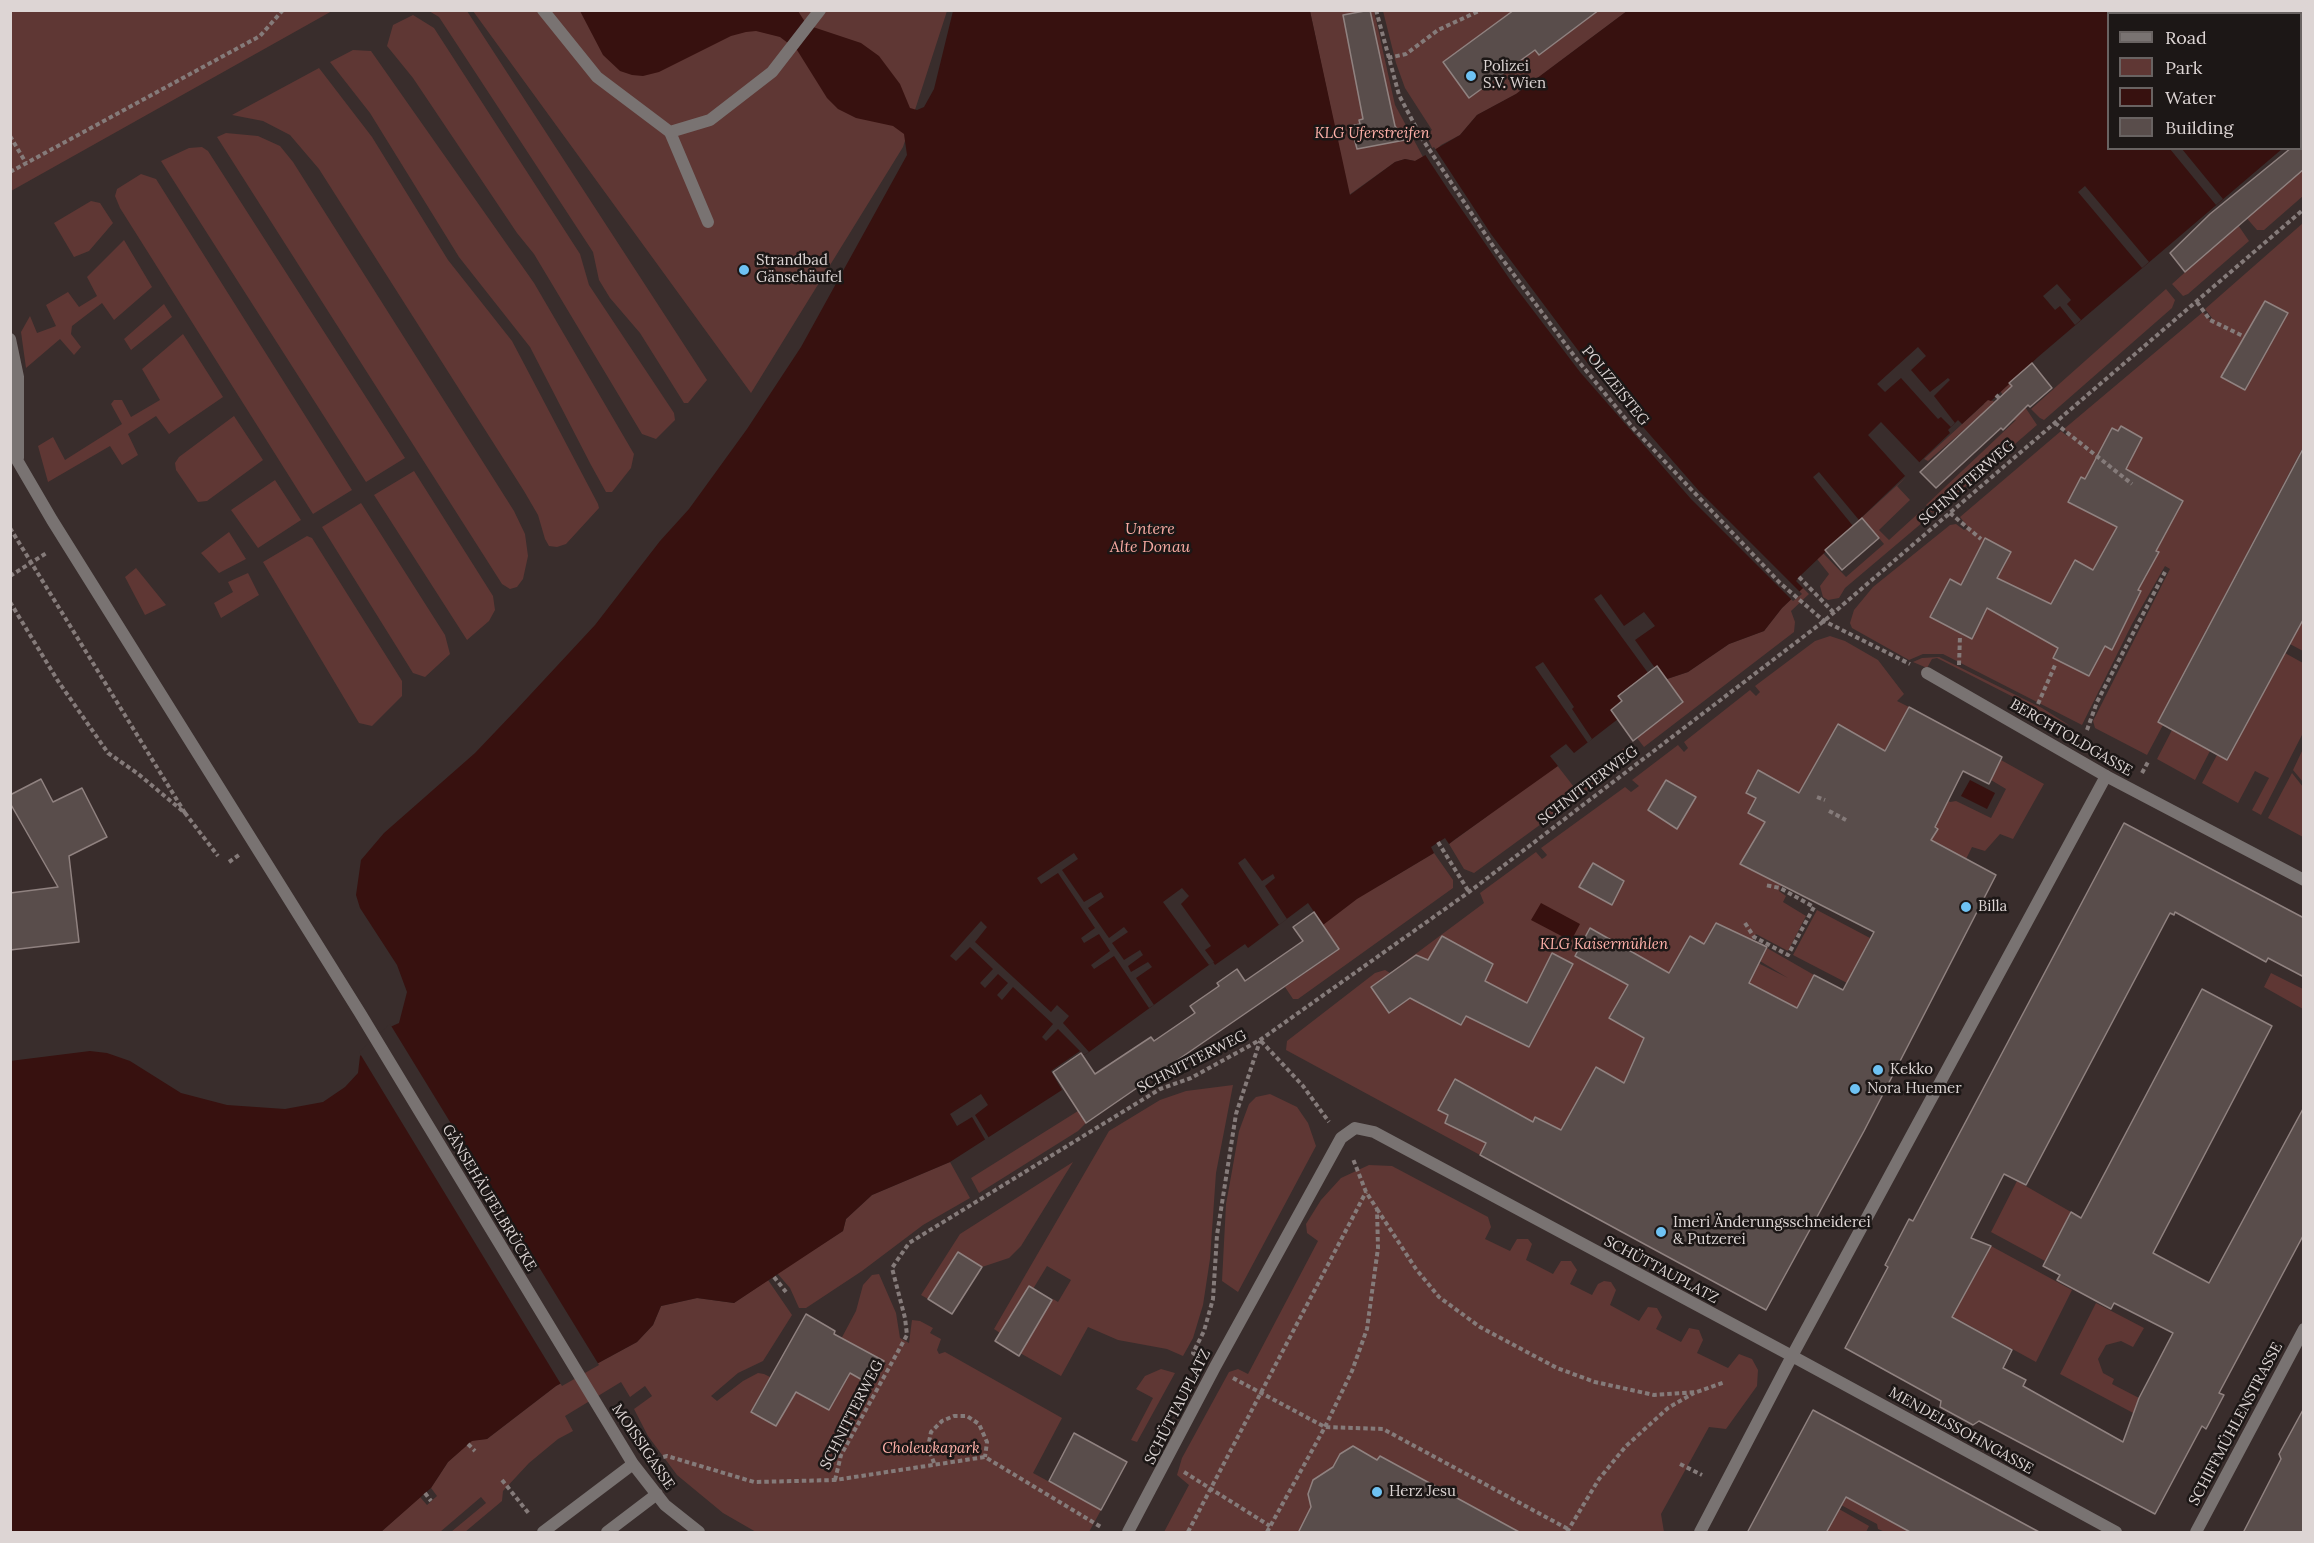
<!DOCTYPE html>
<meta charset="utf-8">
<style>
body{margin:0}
#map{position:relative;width:2314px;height:1543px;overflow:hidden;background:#392d2c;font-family:Lora,serif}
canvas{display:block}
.frame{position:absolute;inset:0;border:12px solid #ddd5d4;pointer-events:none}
.legend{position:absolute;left:2107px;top:12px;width:195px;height:138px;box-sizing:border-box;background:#1c1716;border:2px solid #696362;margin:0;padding:8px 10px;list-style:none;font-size:18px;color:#ddd5d4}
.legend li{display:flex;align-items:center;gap:12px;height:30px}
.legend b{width:30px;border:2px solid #696362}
</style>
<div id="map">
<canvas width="2314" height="1543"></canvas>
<div class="frame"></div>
<ul class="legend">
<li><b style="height:8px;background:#797372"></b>Road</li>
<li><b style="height:16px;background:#5f3734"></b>Park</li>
<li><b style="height:16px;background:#37110f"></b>Water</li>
<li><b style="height:16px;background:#594d4b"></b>Building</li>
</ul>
</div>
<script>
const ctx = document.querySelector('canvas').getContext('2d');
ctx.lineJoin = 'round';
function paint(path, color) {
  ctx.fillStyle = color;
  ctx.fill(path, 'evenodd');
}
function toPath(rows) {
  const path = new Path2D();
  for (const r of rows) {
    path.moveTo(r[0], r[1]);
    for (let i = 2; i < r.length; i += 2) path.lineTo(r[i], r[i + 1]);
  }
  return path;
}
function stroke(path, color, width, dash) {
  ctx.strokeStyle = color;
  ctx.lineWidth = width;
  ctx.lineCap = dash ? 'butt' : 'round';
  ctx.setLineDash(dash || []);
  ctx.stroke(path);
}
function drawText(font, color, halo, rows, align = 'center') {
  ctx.font = font + ' Lora,serif';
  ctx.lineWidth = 5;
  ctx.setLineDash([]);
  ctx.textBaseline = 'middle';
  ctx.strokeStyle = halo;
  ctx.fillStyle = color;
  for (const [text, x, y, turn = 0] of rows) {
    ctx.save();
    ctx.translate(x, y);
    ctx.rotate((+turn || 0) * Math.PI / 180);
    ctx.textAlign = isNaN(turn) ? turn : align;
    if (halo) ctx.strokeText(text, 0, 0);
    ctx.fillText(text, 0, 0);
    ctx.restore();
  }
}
const green = toPath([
 [11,10,332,10,332,11,11,191],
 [429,11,467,11,707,380,688,403,684,403,640,333,610,298,599,280,593,252,439,17],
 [473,11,947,11,903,147,751,393],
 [1310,11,1374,11,1395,105,1423,157,1415,161,1405,159,1395,162,1349,195],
 [1383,11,1627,11,1516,94,1477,115,1460,135,1441,145,1434,152,1426,134,1432,130,1405,88,1396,63],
 [413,15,434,28,580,254,589,285,674,413,675,420,656,439,642,434,534,254,517,233,413,78,387,46,393,25],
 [353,50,371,51,534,283,634,454,631,468,612,492,606,492,591,465,530,347,459,257,370,113,330,62],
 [319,68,372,137,448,260,512,341,598,504,599,508,566,544,557,547,549,546,545,539,538,515,524,491,319,169,290,135,263,121,232,115],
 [226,133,258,136,280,146,293,162,514,511,525,534,528,556,523,579,517,587,510,589,502,584,217,137],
 [202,147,208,151,405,458,366,482,161,161,189,148],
 [2303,169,2303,196,2264,230,2257,230,2244,215],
 [141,174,156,179,352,490,313,514,120,208,115,196,117,189],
 [91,201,100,203,113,223,89,251,74,257,54,223],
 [2236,222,2249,241,2188,294,2183,296,2172,284,2232,230],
 [2303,223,2303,447,2219,606,2234,614,2222,635,2207,628,2158,722,2163,725,2147,755,2095,728,2093,721,2170,569,2165,566,2132,624,2082,725,1943,654,1923,654,1909,660,1852,628,1850,623,1854,610,1873,587,1950,525,1956,524,1964,530,1966,529,1968,527,1960,517,2061,431,2067,436,2069,434,2064,429,2203,312,2210,320,2212,318,2205,309],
 [124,240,152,287,114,320,102,303,72,326,71,334,81,347,74,355,60,339,26,368,21,332,30,316,37,333,56,326,46,305,68,292,79,307,97,296,87,277],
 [2166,289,2175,300,2172,308,2044,420,2040,418,2031,409],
 [164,304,172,317,131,350,124,339],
 [183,334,223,397,169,434,156,416,128,434,138,455,122,465,110,446,48,482,38,446,53,437,65,460,122,424,111,404,114,400,122,400,131,417,160,400,142,369],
 [2032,363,2009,383,2037,425,1935,513,1931,512,1926,505,2016,420,2012,421,1997,406,1987,410,1928,461,1924,459,1984,404,1966,389,1995,402,2003,395,2000,391,1997,394,1993,390],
 [234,416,263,460,207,501,198,502,176,470,175,463,179,457],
 [414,471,493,596,495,610,489,621,467,640,374,495],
 [1906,477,1897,486,1910,500,1879,530,1889,540,1923,509,1929,517,1845,588,1839,598,1828,600,1823,597,1820,586,1829,574,1817,559,1823,553,1846,577,1884,544,1862,518,1859,520],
 [275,480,301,520,258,548,231,510],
 [361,503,445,635,450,654,425,677,413,673,322,527],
 [229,532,246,559,219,573,201,553],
 [307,536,312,538,402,681,402,696,372,726,359,723,263,562],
 [136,568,166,605,145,615,125,577],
 [248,573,259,595,221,618,214,603,233,592,228,582],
 [1803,588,1809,594,1791,611,1795,622,1794,632,1644,747,1637,738,1683,702,1667,679,1688,672,1729,644,1764,631,1782,608],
 [2303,618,2303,651,2290,644],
 [1830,636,1845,641,1878,660,1904,694,1897,701,1909,707,1857,800,1788,888,1781,885,1779,891,1786,896,1783,902,1806,916,1788,951,1756,934,1753,940,1759,943,1752,957,1752,960,1788,978,1755,958,1764,953,1767,948,1814,975,1807,988,1833,1026,1715,965,1671,1058,1641,1043,1618,1097,1606,1156,1536,1117,1533,1122,1505,1107,1480,1155,1286,1050,1287,1041,1375,973,1385,970,1390,973,1484,903,1480,893,1536,852,1542,859,1545,857,1547,855,1541,848,1625,787,1631,792,1639,786,1632,780,1678,745,1684,752,1688,748,1684,742,1750,690,1756,696,1760,692,1755,686,1815,641],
 [2285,653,2303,663,2303,733,2261,815,2252,810,2269,778,2255,771,2238,803,2202,783,2217,755,2227,760],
 [1939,657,2042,708,2072,727,1937,658,1932,659,1927,668,1913,662,1922,658],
 [2172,730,2210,751,2195,780,2157,759],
 [1631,743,1637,754,1474,873,1464,869,1449,844,1486,817,1542,746,1574,787],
 [2303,749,2304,782,2303,782,2293,770],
 [2001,760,2044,784,2013,839,2000,834,1985,851,1972,847,1966,859,1931,840,1937,828,1894,804,1922,786,1950,802,1956,801,1991,818,2006,789,1991,780],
 [2292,773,2303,787,2303,837,2268,818],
 [1434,853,1453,880,1453,888,1298,999,1293,999,1285,987,1339,949,1308,902,1382,884],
 [1817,910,1870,938,1847,983,1793,955],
 [2271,973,2303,989,2303,1009,2264,987],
 [1233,1085,1216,1173,1210,1259,1203,1305,1193,1338,1183,1356,1167,1349,1118,1340,1088,1327,1061,1376,1020,1353,1053,1299,1058,1302,1071,1280,1047,1266,1033,1289,1029,1286,1000,1333,994,1329,1109,1131,1160,1100,1186,1091],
 [1270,1094,1297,1107,1308,1123,1316,1146,1238,1292,1222,1281,1226,1204,1232,1171,1239,1131,1249,1104,1256,1097],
 [1078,1111,1086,1123,1078,1131,979,1193,971,1178],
 [950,1162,970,1198,923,1225,862,1271,806,1308,799,1308,790,1288,777,1273,843,1231,846,1219,872,1195],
 [1073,1162,1021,1246,1009,1258,982,1267,958,1252,928,1299,921,1295,960,1234],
 [1369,1165,1392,1166,1488,1217,1491,1227,1485,1239,1510,1251,1517,1239,1528,1239,1532,1244,1526,1260,1553,1274,1561,1261,1571,1261,1577,1270,1570,1284,1592,1295,1598,1284,1604,1281,1611,1282,1616,1290,1610,1305,1639,1321,1648,1307,1657,1308,1662,1317,1656,1329,1681,1342,1689,1328,1699,1330,1703,1340,1697,1353,1728,1368,1739,1354,1752,1359,1758,1370,1757,1386,1726,1429,1709,1427,1661,1514,1664,1532,1164,1532,1189,1485,1177,1475,1182,1458,1229,1372,1238,1369,1248,1374,1318,1241,1307,1233,1306,1224,1321,1200,1341,1178],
 [2017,1181,2071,1212,2045,1261,1991,1232],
 [1991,1246,2072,1290,2036,1362,1952,1316],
 [879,1274,896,1313,900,1338,909,1343,912,1320,920,1321,933,1328,930,1333,941,1339,937,1350,939,1354,945,1352,1062,1418,1033,1473,1101,1510,1089,1532,756,1532,723,1513,677,1475,648,1436,634,1409,652,1396,645,1386,630,1397,621,1382,565,1416,573,1431,558,1439,529,1463,503,1491,502,1501,465,1532,451,1532,486,1503,481,1497,440,1532,381,1532,420,1497,427,1505,437,1496,431,1488,448,1462,472,1440,487,1439,556,1386,637,1342,653,1325,661,1306,697,1298,734,1303,768,1280,792,1315,763,1361,738,1373,711,1396,717,1401,743,1381,758,1373,764,1374,770,1377,751,1412,776,1426,796,1392,829,1410,853,1368,832,1356,856,1311,863,1285,872,1275],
 [865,1351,886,1363,871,1385],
 [2096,1303,2144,1328,2133,1347,2121,1341,2106,1345,2098,1359,2103,1373,2114,1379,2112,1384,2139,1398,2137,1415,2060,1374],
 [1161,1369,1175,1373,1137,1442,1131,1440,1153,1398,1136,1389,1145,1376],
 [1846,1497,1912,1532,1885,1532,1878,1529,1877,1524,1841,1505],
 [1839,1509,1869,1526,1866,1532,1826,1532]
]);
const water = toPath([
 [580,11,798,11,807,25,861,43,879,56,900,84,910,108,917,110,924,107,934,89,953,11,1310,11,1350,195,1395,162,1405,159,1415,161,1460,135,1477,115,1516,94,1627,11,2303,11,2304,129,2301,132,2300,14,2108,14,2108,148,2282,149,2038,357,1991,401,1988,400,1962,424,1958,420,1948,430,1950,433,1799,577,1796,581,1803,588,1782,608,1764,631,1729,644,1688,672,1667,679,1657,667,1611,710,1618,719,1574,753,1566,744,1550,756,1558,766,1454,840,1449,844,1445,838,1431,847,1434,853,1357,899,1323,925,1308,903,1248,948,1245,944,1215,965,1213,962,1089,1052,1084,1055,1080,1051,1051,1071,1062,1090,950,1162,872,1195,846,1219,843,1231,734,1303,697,1298,661,1306,653,1325,637,1342,556,1386,487,1439,472,1441,448,1462,431,1488,381,1532,11,1532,10,1061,90,1051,107,1053,130,1061,181,1093,227,1105,285,1109,323,1102,345,1087,358,1073,360,1056,388,1028,399,1023,407,992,397,965,360,908,356,895,361,860,384,833,475,753,516,710,595,625,660,541,689,509,747,429,801,347,907,155,904,134,893,126,856,118,838,109,827,98,797,50,780,37,756,31,746,32,731,36,659,72,643,76,632,75,620,71,603,55],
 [1970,780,1995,793,1987,809,1961,796],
 [1541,903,1580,924,1571,941,1531,920]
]);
const pier = toPath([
 [1434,147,1491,234,1589,365,1699,491,1802,594,1793,601,1691,499,1580,372,1513,284,1449,191,1424,153],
 [2170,149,2182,149,2223,199,2216,205],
 [2085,186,2149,262,2142,268,2078,192],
 [2057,284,2071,300,2067,304,2081,320,2075,325,2060,306,2055,310,2043,296],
 [1918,347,1926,356,1911,370,1930,392,1948,378,1950,380,1934,396,1955,423,1951,427,1941,417,1938,419,1901,378,1885,392,1877,384],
 [1881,422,1920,463,1906,477,1868,435],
 [1819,472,1859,520,1853,526,1813,477],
 [1601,594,1624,626,1644,612,1655,626,1635,640,1655,668,1648,673,1594,599],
 [1543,662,1574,707,1572,709,1592,739,1588,743,1535,667],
 [1074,853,1078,859,1062,870,1084,902,1101,892,1104,897,1088,908,1109,938,1124,927,1128,932,1112,943,1124,960,1140,950,1143,955,1128,966,1131,972,1148,962,1152,967,1136,978,1154,1005,1149,1008,1114,956,1094,969,1091,965,1110,951,1099,934,1084,943,1081,938,1095,928,1058,873,1041,884,1037,878],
 [1245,858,1262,881,1273,874,1275,878,1265,886,1287,919,1279,925,1238,863],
 [1182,888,1189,896,1181,904,1211,946,1205,950,1214,962,1209,965,1163,902],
 [981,921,987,927,975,942,1051,1012,1057,1005,1069,1016,1063,1023,1089,1052,1084,1055,1058,1029,1046,1041,1042,1037,1053,1024,1013,987,1002,1000,997,995,1008,983,998,974,985,988,980,983,993,969,970,947,956,961,950,956],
 [390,1024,599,1365,562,1386,359,1052],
 [981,1094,988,1105,975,1115,989,1138,986,1141,972,1117,957,1126,950,1114]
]);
const building = toPath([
 [1370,10,1395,126,1405,140,1357,149,1351,126,1360,124,1359,120,1363,119,1343,15,1370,10],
 [1514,10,1599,10,1539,55,1535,50,1469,98,1443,62,1514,10],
 [2304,138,2304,169,2185,272,2170,253,2210,214,2291,148,2301,148,2301,140,2304,138],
 [2265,301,2288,313,2245,390,2221,377,2265,301],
 [2032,363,2052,388,2030,407,2028,405,2003,430,2001,428,1936,488,1920,472,2012,386,2009,383,2032,363],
 [2121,426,2142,438,2126,469,2183,501,2156,551,2159,552,2138,590,2141,591,2112,650,2105,646,2089,676,2053,658,2058,648,1987,608,1972,639,1930,617,1950,579,1961,585,1985,538,2011,552,1997,578,2051,604,2075,560,2093,570,2117,527,2068,502,2081,477,2085,479,2112,428,2118,431,2121,426],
 [2304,447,2304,618,2227,760,2158,722,2304,447],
 [1862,518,1879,538,1842,570,1825,550,1862,518],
 [1657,666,1683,702,1633,741,1611,710,1622,701,1618,696,1657,666],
 [1909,707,2002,757,1989,784,1963,771,1935,827,1938,829,1931,840,1996,875,1864,1131,1766,1310,1480,1155,1486,1143,1445,1123,1448,1115,1438,1110,1455,1079,1533,1122,1535,1117,1561,1130,1596,1067,1624,1083,1644,1038,1609,1018,1628,985,1575,956,1590,928,1669,973,1690,936,1704,944,1716,923,1767,947,1749,983,1797,1008,1814,975,1843,990,1874,932,1740,864,1765,822,1748,813,1756,798,1746,793,1758,770,1799,793,1838,724,1885,751,1909,707],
 [41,779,53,802,82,788,107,837,69,856,79,942,10,950,10,893,58,887,10,803,10,795,41,779],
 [1666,780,1696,797,1677,829,1648,810,1666,780],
 [2124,823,2304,918,2304,977,2268,958,2266,962,2175,912,2174,915,2170,913,2026,1185,2004,1174,1971,1238,1991,1246,1952,1317,2012,1350,2003,1368,2026,1380,2023,1386,2123,1442,2139,1398,2173,1333,2114,1303,2111,1309,2057,1280,2060,1275,2043,1266,2071,1212,2081,1218,2202,989,2272,1026,2153,1253,2209,1283,2304,1107,2304,1234,2219,1393,2224,1395,2206,1429,2202,1426,2155,1514,1979,1421,1973,1425,1940,1407,1941,1401,1845,1348,1888,1267,1885,1265,1909,1219,1913,1221,2124,823],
 [1593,863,1624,881,1612,905,1579,887,1593,863],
 [1314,912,1339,949,1086,1123,1053,1072,1081,1053,1095,1074,1151,1037,1154,1041,1195,1013,1190,1006,1219,986,1217,983,1237,969,1245,981,1303,941,1293,927,1314,912],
 [1442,936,1493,964,1485,981,1527,1003,1552,953,1573,964,1529,1047,1466,1016,1461,1025,1410,998,1389,1013,1371,987,1416,955,1428,960,1442,936],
 [958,1252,982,1267,952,1314,928,1299,958,1252],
 [1029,1286,1052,1300,1019,1356,995,1341,1029,1286],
 [806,1314,835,1331,834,1334,884,1361,871,1385,850,1373,829,1410,796,1392,776,1426,751,1412,806,1314],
 [2304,1408,2304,1533,2243,1533,2281,1459,2279,1454,2304,1408],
 [1813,1410,2041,1533,1912,1533,1846,1497,1826,1533,1747,1533,1813,1410],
 [1074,1433,1127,1462,1101,1510,1049,1481,1074,1433],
 [1353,1446,1377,1460,1380,1456,1521,1533,1298,1533,1311,1507,1308,1494,1313,1480,1333,1467,1340,1454,1353,1446]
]);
const path = toPath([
 [1376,10,1399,95,1421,137,1497,252,1575,357,1634,429,1780,583,1824,621,1910,664],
 [1388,58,1406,54,1438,30,1481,10],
 [10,136,26,163],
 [10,172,260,36,283,10],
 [2197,302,2210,320,2243,336],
 [1996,395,2000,399],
 [2055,423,2132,484],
 [1950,513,1981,539],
 [10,528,185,813],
 [10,576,48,552],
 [1799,577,1834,613],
 [10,602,58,681,108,753,137,773,185,813,218,856],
 [1959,665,1960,636],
 [2038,704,2056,663],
 [2087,730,2097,702,2165,572],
 [2142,773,2148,762],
 [1817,797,1825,800],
 [1829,811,1846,820],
 [1438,842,1469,892],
 [229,862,239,855],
 [1745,923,1754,937,1788,955,1814,907,1780,888,1765,885],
 [1261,1041,1303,1086,1329,1122],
 [1377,1209,1416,1269,1439,1297,1480,1327,1557,1368,1595,1382,1654,1395,1697,1392,1725,1382],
 [774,1277,786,1292],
 [1196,1355,1193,1353,1204,1331,1213,1299,1217,1235,1236,1114,1260,1041],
 [1233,1378,1325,1427,1383,1429,1568,1529],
 [468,1444,475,1451],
 [656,1459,667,1456,754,1482,835,1480,985,1457,1101,1527],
 [934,1463,928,1447,931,1432,942,1421,954,1416,967,1416,979,1424,987,1442,985,1457],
 [1680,1464,1702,1475],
 [1184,1472,1270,1526],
 [502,1480,530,1515],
 [835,1480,841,1455,907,1335,905,1318,892,1268,909,1243,1160,1089,1191,1078,1260,1040,1469,892,1824,621,2304,209],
 [425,1493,431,1501],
 [1188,1532,1366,1192],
 [1267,1532,1325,1427,1352,1371,1367,1329,1378,1248,1377,1209,1366,1192,1353,1159],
 [1567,1532,1599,1479,1626,1446,1668,1408,1694,1393]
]);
const service = toPath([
 [670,132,708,222]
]);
const pedestrian = toPath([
 [543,10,597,77,670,132,710,120,772,72,820,10]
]);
const minor = toPath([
 [10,339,18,377,18,458],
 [10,448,52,520,360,1013,633,1464,665,1505,699,1532],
 [1927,673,2106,776],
 [543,1532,633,1464],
 [607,1532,657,1494],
 [1128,1532,1215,1367,1341,1138,1355,1128,1374,1132,1792,1356],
 [2196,1532,2304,1329]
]);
const tertiary = toPath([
 [1792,1356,2116,1532],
 [1700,1532,1792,1356,2106,776,2304,880]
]);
const markers = [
 [1471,76,6,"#6ec2f3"],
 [744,270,6,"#6ec2f3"],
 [1966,907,6,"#6ec2f3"],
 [1878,1070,6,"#6ec2f3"],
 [1855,1089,6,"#6ec2f3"],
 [1661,1232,6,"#6ec2f3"],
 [1377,1492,6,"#6ec2f3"]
];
const poiNames = [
 ["Polizei",1483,67],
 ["S.V. Wien",1483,84],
 ["Strandbad",756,261],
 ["Gänsehäufel",756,278],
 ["Billa",1978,907],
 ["Kekko",1890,1070],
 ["Nora Huemer",1867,1089],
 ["Imeri Änderungsschneiderei",1673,1223],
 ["& Putzerei",1673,1240],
 ["Herz Jesu",1389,1492]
];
const parkNames = [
 ["KLG Uferstreifen",1372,134],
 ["KLG Kaisermühlen",1604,945],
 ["Cholewkapark",931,1449]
];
const streetNames = [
 ["POLIZEISTEG",1615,386,51],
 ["SCHNITTERWEG",1967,483,-41],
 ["BERCHTOLDGASSE",2071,738,30],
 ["SCHNITTERWEG",1588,786,-37],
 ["SCHNITTERWEG",1192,1062,-27],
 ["GÄNSEHÄUFELBRÜCKE",489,1198,59],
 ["SCHÜTTAUPLATZ",1661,1270,28],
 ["SCHÜTTAUPLATZ",1178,1407,-63],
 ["SCHNITTERWEG",852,1415,-63],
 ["SCHIFFMÜHLENSTRASSE",2236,1424,-62],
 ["MENDELSSOHNGASSE",1961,1431,29],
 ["MOISSIGASSE",643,1447,56]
];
const waterNames = [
 ["Untere",1150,529],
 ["Alte Donau",1150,547]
];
paint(green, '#5f3734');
paint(water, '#37110f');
paint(pier, '#392d2c');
paint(building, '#594d4b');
stroke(building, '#908280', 1.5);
stroke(path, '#857b7a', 4, [4.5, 3]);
stroke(service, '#797372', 12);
stroke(pedestrian, '#797372', 12);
stroke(minor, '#797372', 12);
stroke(tertiary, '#797372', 12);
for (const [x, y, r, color] of markers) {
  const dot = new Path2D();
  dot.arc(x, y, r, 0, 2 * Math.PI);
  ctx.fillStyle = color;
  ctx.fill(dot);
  stroke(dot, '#1c1716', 2);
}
drawText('15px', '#ddd5d4', '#1c1716', poiNames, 'left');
drawText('italic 15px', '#ffb1a9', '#1c1716', parkNames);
drawText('15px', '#ddd5d4', '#1c1716', streetNames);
drawText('italic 16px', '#f6a9a1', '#1c1716', waterNames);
</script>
